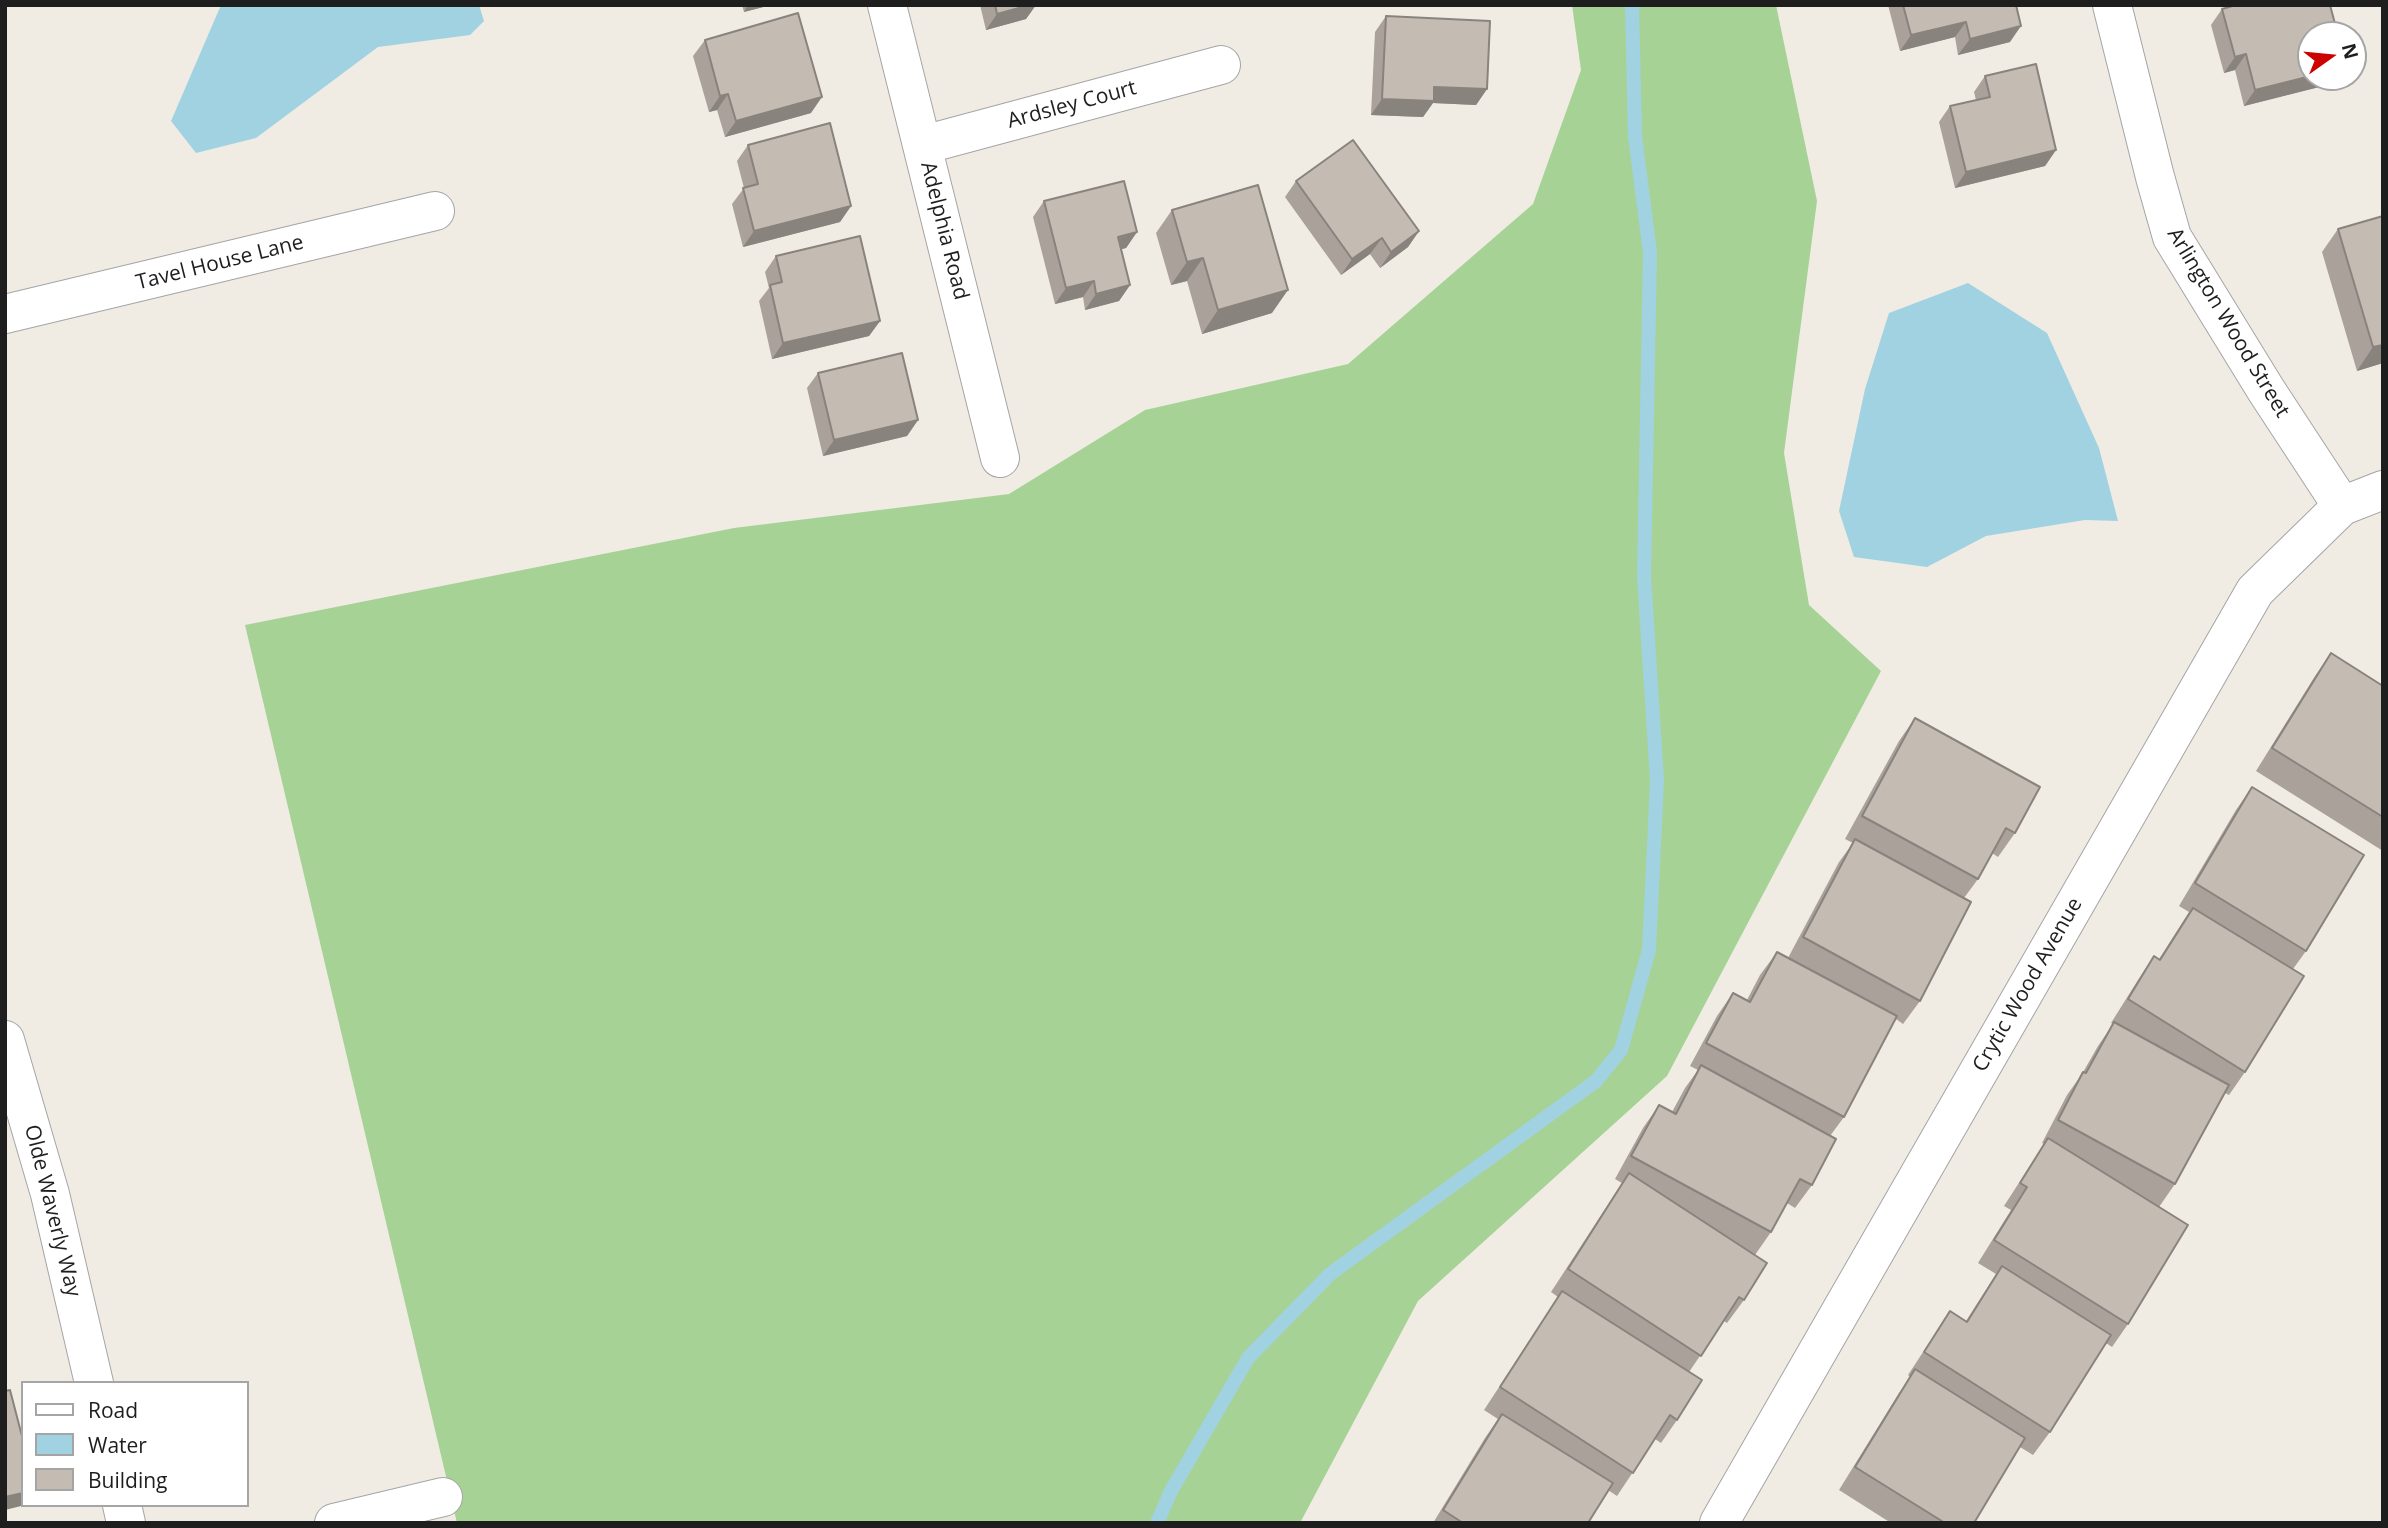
<!DOCTYPE html>
<style>
body{margin:0}
#map{position:relative;width:2388px;height:1528px;overflow:hidden;background:#f0ece4;font-family:"Open Sans",sans-serif}
canvas{display:block}
.frame{position:absolute;inset:0;border:7px solid #1e1e1e;pointer-events:none}
.legend{position:absolute;left:21px;top:1381px;width:228px;height:126px;box-sizing:border-box;background:#fff;border:2px solid #a5a5a5;margin:0;padding:9px 12px;list-style:none;font-size:21px;color:#1e1e1e}
.legend li{display:flex;align-items:center;gap:14px;height:35px}
.legend b{width:35px;border:2px solid #a5a5a5}
.north{position:absolute;left:2297px;top:21px;width:70px;height:70px;box-sizing:border-box;background:#fff;border:2px solid #a5a5a5;border-radius:50%;rotate:75deg;font-size:19px;font-weight:700;line-height:28px;text-align:center;color:#1e1e1e}
.north::after{content:'';display:block;margin:auto;width:24px;height:32px;background:#cd0200;clip-path:polygon(50% 0,100% 100%,50% 72%,0 100%)}
</style>
<div id="map">
<canvas width="2388" height="1528"></canvas>
<div class="frame"></div>
<ul class="legend">
<li><b style="height:9px;background:#fff"></b>Road</li>
<li><b style="height:19px;background:#a1d2e1"></b>Water</li>
<li><b style="height:19px;background:#c4bbb3"></b>Building</li>
</ul>
<div class="north">N</div>
</div>
<script>
const ctx = document.querySelector('canvas').getContext('2d');
ctx.lineJoin = 'round';
function paint(path, color) {
  ctx.fillStyle = color;
  ctx.fill(path, 'evenodd');
}
function toPath(rows) {
  const path = new Path2D();
  for (const r of rows) {
    path.moveTo(r[0], r[1]);
    for (let i = 2; i < r.length; i += 2) path.lineTo(r[i], r[i + 1]);
  }
  return path;
}
function stroke(path, color, width, dash) {
  ctx.strokeStyle = color;
  ctx.lineWidth = width;
  ctx.lineCap = dash ? 'butt' : 'round';
  ctx.setLineDash(dash || []);
  ctx.stroke(path);
}
function drawText(font, color, halo, rows, align = 'center') {
  ctx.font = font + ' "Open Sans",sans-serif';
  ctx.lineWidth = 5;
  ctx.setLineDash([]);
  ctx.textBaseline = 'middle';
  ctx.strokeStyle = halo;
  ctx.fillStyle = color;
  for (const [text, x, y, turn = 0] of rows) {
    ctx.save();
    ctx.translate(x, y);
    ctx.rotate((+turn || 0) * Math.PI / 180);
    ctx.textAlign = isNaN(turn) ? turn : align;
    if (halo) ctx.strokeText(text, 0, 0);
    ctx.fillText(text, 0, 0);
    ctx.restore();
  }
}
const forest = toPath([
 [1572,5,1776,5,1817,201,1784,453,1809,605,1881,671,1667,1076,1418,1301,1300,1523,457,1523,245,625,734,528,1009,494,1145,410,1348,364,1533,204,1581,70]
]);
const water = toPath([
 [221,5,479,5,484,21,470,35,378,47,256,138,196,153,171,121],
 [1968,283,2047,333,2099,448,2118,521,2085,520,1986,536,1927,567,1854,557,1839,511,1865,389,1889,313]
]);
const stream = toPath([
 [1157,1523,1171,1491,1248,1358,1330,1274,1596,1081,1621,1050,1649,950,1657,781,1644,576,1650,253,1635,136,1632,5]
]);
const street = toPath([
 [887,5,1000,458],
 [2112,5,2155,177,2172,237,2266,390,2342,506],
 [923,145,1221,65],
 [5,314,435,211],
 [5,1040,50,1194,94,1383],
 [122,1505,126,1523],
 [334,1523,443,1497],
 [1719,1523,2255,591,2342,506,2383,490]
]);
const wall = toPath([
 [742,5,771,5,744,12],
 [980,5,1036,5,1026,19,986,30],
 [1888,5,2016,5,2010,42,1958,55,1955,37,1900,51],
 [2222,9,2335,83,2244,106,2235,70,2224,73,2211,25],
 [1386,16,1487,89,1476,105,1433,103,1423,117,1371,115,1375,32],
 [705,40,811,113,725,137,717,110,709,112,693,56],
 [1985,76,2056,150,2045,166,1955,188,1939,122,1950,106,1976,100,1974,92],
 [748,145,851,206,840,222,743,247,732,204,744,188,737,161],
 [1296,181,1419,231,1408,247,1380,268,1370,254,1341,275,1285,197],
 [1044,201,1137,232,1126,248,1121,249,1130,285,1119,301,1085,310,1083,297,1055,304,1033,217],
 [1172,210,1272,313,1202,334,1187,281,1171,285,1156,233],
 [2338,229,2383,363,2357,371,2322,252],
 [776,256,880,321,869,336,772,359,759,301,769,288,765,272],
 [818,373,918,420,907,436,823,456,807,388],
 [2331,653,2383,686,2383,851,2256,771,2315,676],
 [1915,718,2015,833,1998,857,1992,853,1978,879,1964,898,1920,1001,1903,1024,1896,1019,1844,1117,1830,1136,1812,1185,1795,1208,1787,1203,1771,1232,1755,1255,1744,1300,1727,1323,1724,1321,1689,1372,1677,1420,1661,1443,1655,1439,1617,1496,1608,1490,1588,1523,1433,1523,1485,1438,1498,1419,1484,1410,1558,1297,1551,1292,1622,1183,1615,1179,1643,1128,1659,1105,1672,1112,1685,1088,1698,1070,1690,1066,1717,1016,1733,993,1747,1000,1760,975,1777,952,1788,958,1839,862,1853,843,1845,839,1899,741],
 [2252,787,2306,951,2293,969,2245,1072,2229,1095,2225,1093,2175,1184,2159,1207,2128,1324,2112,1347,2106,1343,2050,1432,2033,1455,2020,1447,1974,1523,1891,1523,1839,1490,1899,1393,1910,1377,1908,1375,1950,1311,1966,1321,1996,1274,1978,1263,2011,1210,2004,1206,2044,1144,2042,1143,2067,1095,2082,1074,2098,1046,2113,1024,2111,1023,2138,980,2154,956,2159,959,2189,912,2179,906,2236,810]
]);
const shadedWall = toPath([
 [748,5,771,5,744,12],
 [1030,5,1036,5,1026,19,986,30,997,14],
 [1966,22,1955,37,1900,51,1911,35],
 [2021,26,2010,42,1958,55,1970,39],
 [2246,54,2235,70,2224,73,2235,57],
 [2311,76,2311,77,2339,77,2335,83,2244,106,2255,90],
 [1434,87,1487,89,1476,105,1433,103,1423,117,1371,115,1382,99],
 [728,94,717,110,709,112,720,96],
 [822,97,811,113,725,137,736,121],
 [2056,150,2045,166,1955,188,1966,172],
 [851,206,840,222,743,247,754,231],
 [1419,231,1408,247,1380,268,1391,252],
 [1137,232,1126,248,1107,253,1118,237],
 [1382,238,1370,254,1341,275,1352,259],
 [1203,258,1187,281,1171,285,1187,262],
 [1094,281,1083,297,1055,304,1066,288],
 [1130,285,1119,301,1085,310,1096,294],
 [1288,290,1272,313,1202,334,1218,310],
 [880,321,869,336,772,359,783,343],
 [2383,345,2383,363,2357,371,2373,347],
 [918,420,907,436,823,456,834,440],
 [23,1493,23,1505,25,1505,5,1510,5,1497]
]);
const building = toPath([
 [995,5,1030,5,997,14,995,5],
 [1903,5,2016,5,2021,26,1970,39,1966,22,1911,35,1903,5],
 [2236,5,2330,5,2338,35,2311,35,2311,76,2255,90,2246,54,2235,57,2222,9,2236,5],
 [798,13,822,97,736,121,728,94,720,96,705,40,798,13],
 [1386,16,1490,21,1487,89,1434,87,1434,101,1382,99,1386,16],
 [2036,64,2056,150,1966,172,1950,106,1990,97,1985,76,2036,64],
 [830,123,851,206,754,231,743,188,758,184,748,145,830,123],
 [1353,140,1419,231,1391,252,1382,238,1352,259,1296,181,1353,140],
 [1124,181,1137,232,1118,237,1130,285,1096,294,1094,281,1066,288,1044,201,1124,181],
 [1258,185,1288,290,1218,310,1203,258,1187,262,1172,210,1258,185],
 [2383,216,2383,345,2373,347,2338,229,2383,216],
 [860,236,880,321,783,343,770,285,782,282,776,256,860,236],
 [902,353,918,420,834,440,818,373,902,353],
 [2331,653,2383,686,2383,817,2272,748,2331,653],
 [1915,718,2040,787,2015,833,2006,828,1978,879,1862,816,1915,718],
 [2252,787,2364,855,2306,951,2195,883,2252,787],
 [1855,839,1971,902,1920,1001,1803,937,1855,839],
 [2193,908,2304,976,2245,1072,2128,999,2154,956,2160,960,2193,908],
 [1777,952,1897,1016,1844,1117,1706,1043,1733,993,1750,1002,1777,952],
 [2114,1022,2229,1085,2175,1184,2058,1120,2083,1072,2086,1073,2114,1022],
 [1701,1065,1836,1139,1812,1185,1800,1179,1771,1232,1631,1156,1659,1105,1676,1114,1701,1065],
 [2048,1138,2188,1225,2128,1324,1994,1240,2027,1187,2020,1183,2048,1138],
 [1629,1173,1767,1263,1744,1300,1739,1297,1701,1356,1568,1269,1629,1173],
 [2002,1266,2111,1335,2050,1432,1924,1352,1950,1311,1967,1322,2002,1266],
 [1562,1291,1702,1380,1677,1420,1670,1415,1633,1473,1500,1387,1562,1291],
 [1915,1369,2025,1438,1974,1523,1945,1523,1855,1467,1915,1369],
 [10,1390,23,1440,23,1493,5,1497,5,1391,10,1390],
 [1502,1414,1613,1483,1588,1523,1463,1523,1443,1510,1502,1414]
]);
const streetNames = [
 ["Ardsley Court",1072,105,-15],
 ["Adelphia Road",944,231,76],
 ["Tavel House Lane",220,263,-14],
 ["Arlington Wood Street",2228,323,59],
 ["Crytic Wood Avenue",2028,985,-60],
 ["Olde Waverly Way",52,1211,76]
];
paint(forest, '#a7d296');
paint(water, '#a1d2e1');
stroke(stream, '#a1d2e1', 14);
stroke(street, '#a5a5a5', 40);
stroke(street, '#fff', 38);
paint(wall, '#a9a19a');
paint(shadedWall, '#89837d');
paint(building, '#c4bbb3');
stroke(building, '#89837d', 2);
drawText('21px', '#1e1e1e', '#fff', streetNames);
</script>
